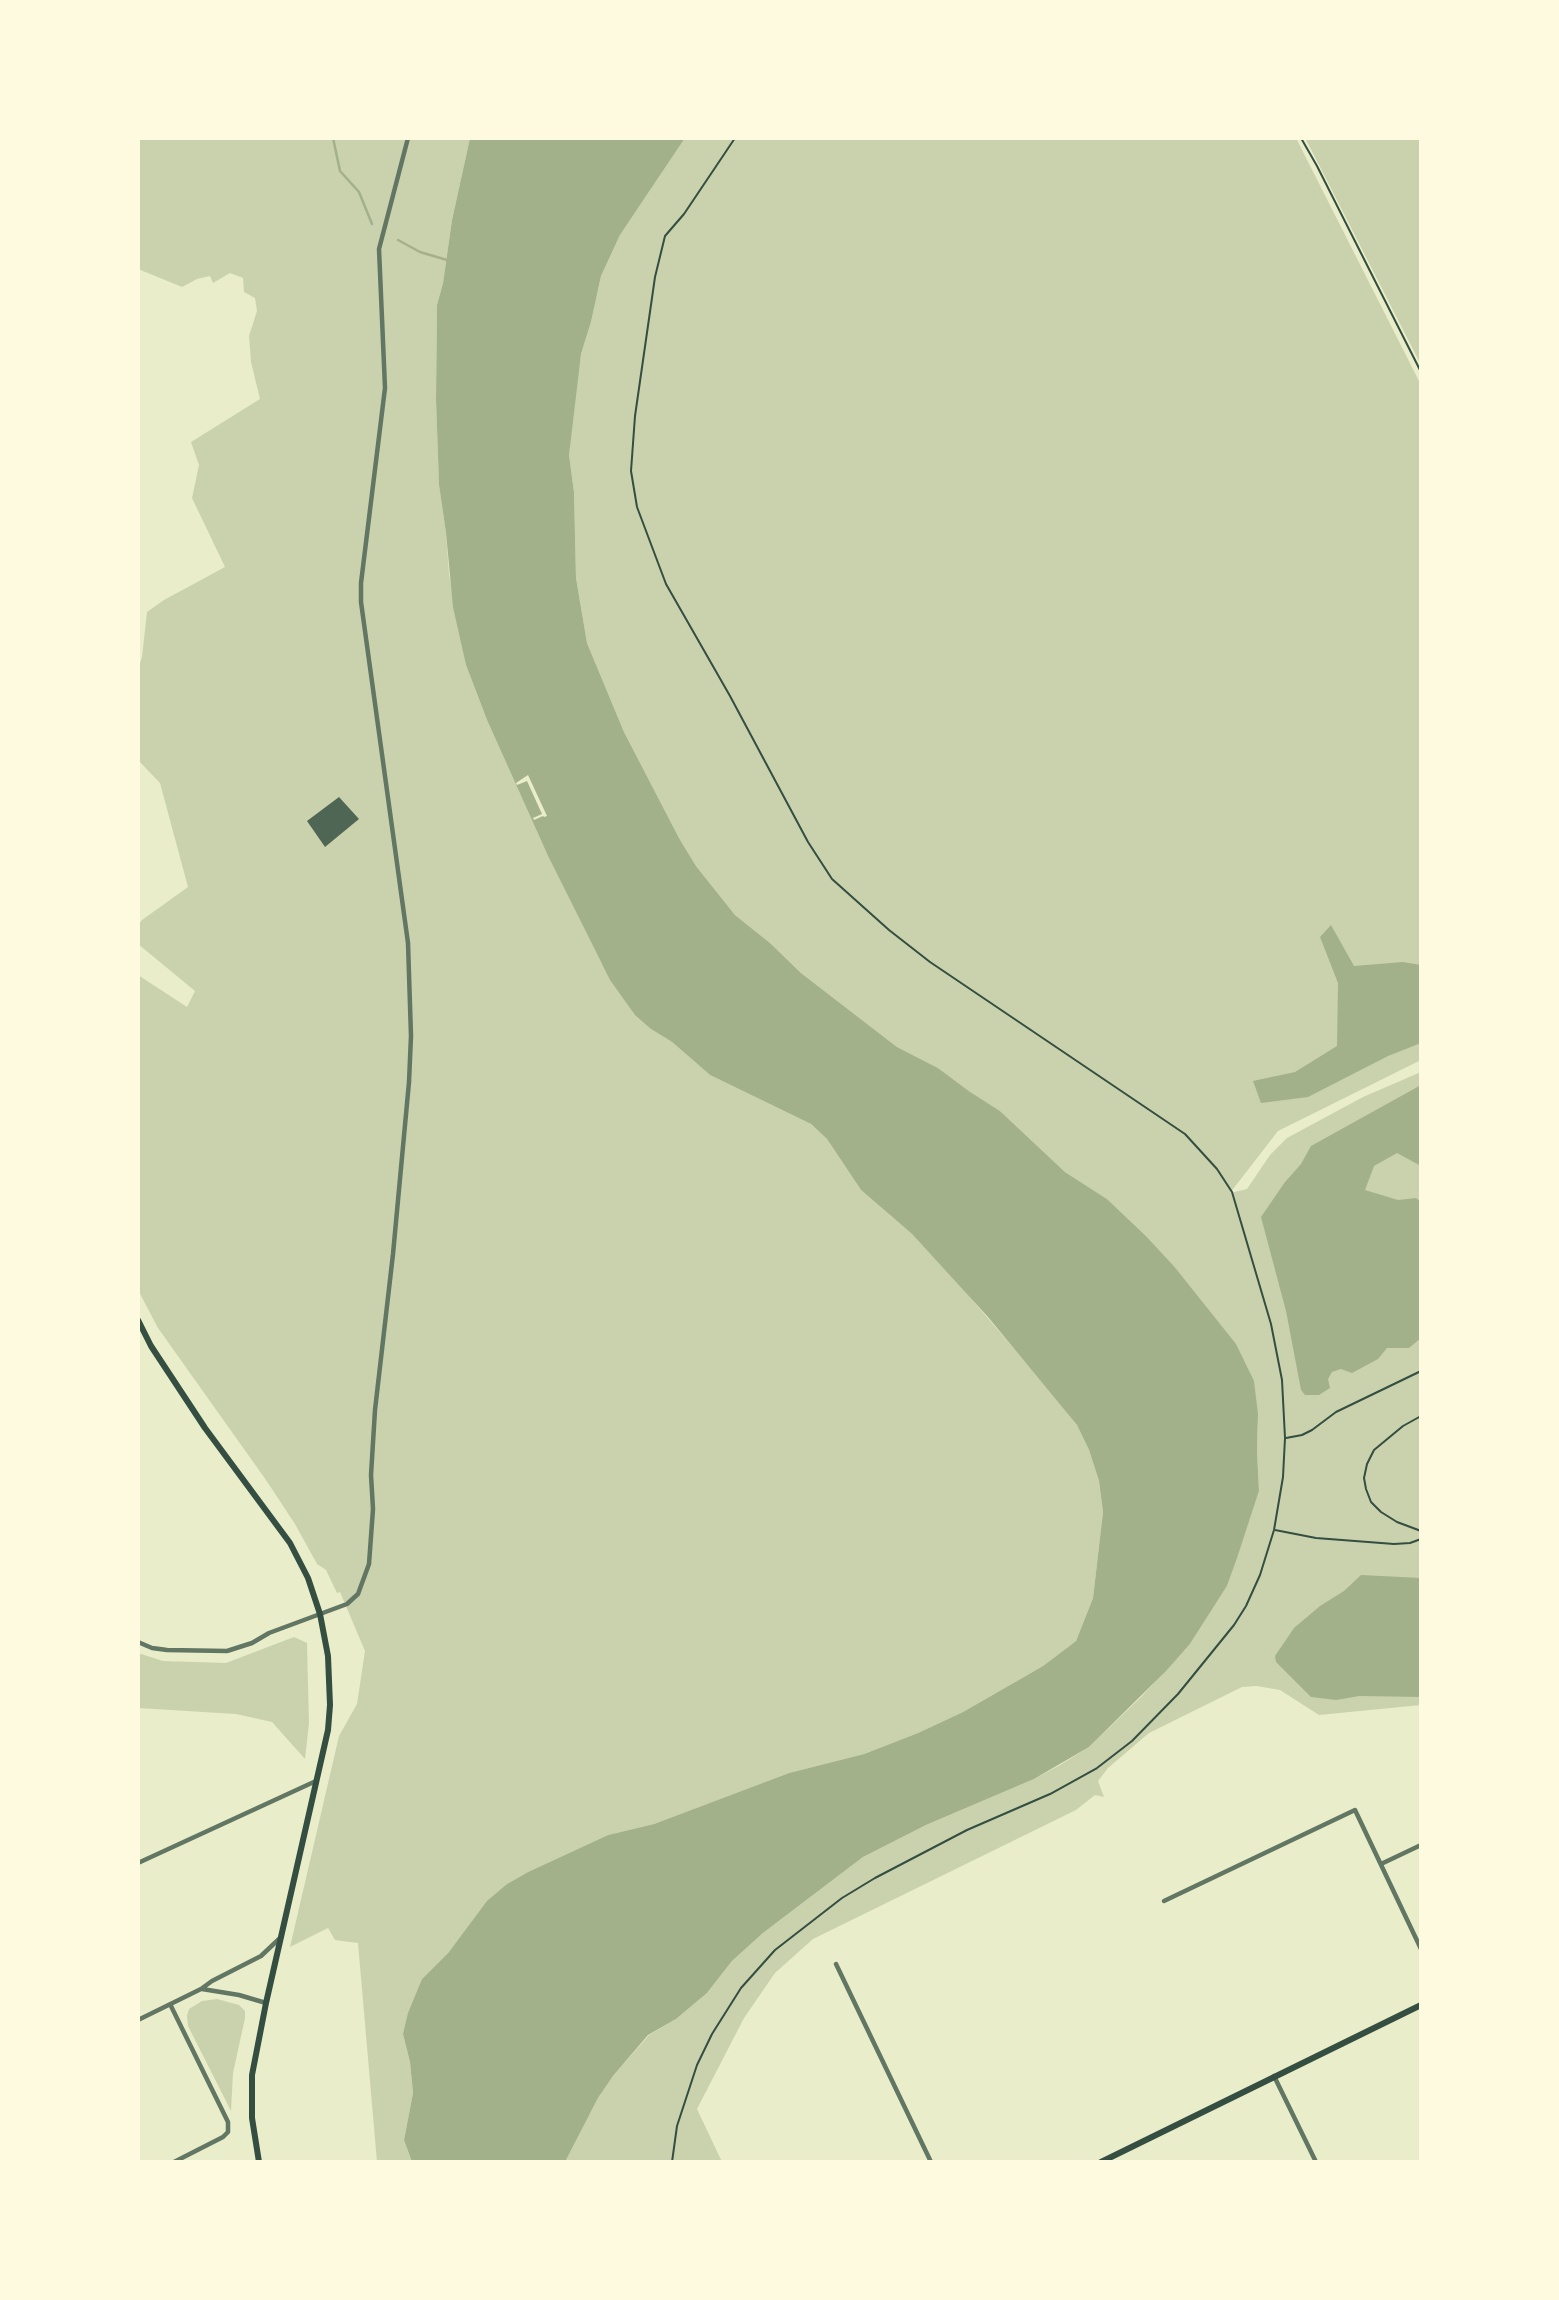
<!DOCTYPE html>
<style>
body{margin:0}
#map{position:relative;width:1559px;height:2300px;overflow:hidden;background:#e9edc9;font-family:"Archivo Narrow",sans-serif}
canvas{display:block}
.frame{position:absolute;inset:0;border:140px solid #fefae0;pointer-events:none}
</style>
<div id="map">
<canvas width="1559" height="2300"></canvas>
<div class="frame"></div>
</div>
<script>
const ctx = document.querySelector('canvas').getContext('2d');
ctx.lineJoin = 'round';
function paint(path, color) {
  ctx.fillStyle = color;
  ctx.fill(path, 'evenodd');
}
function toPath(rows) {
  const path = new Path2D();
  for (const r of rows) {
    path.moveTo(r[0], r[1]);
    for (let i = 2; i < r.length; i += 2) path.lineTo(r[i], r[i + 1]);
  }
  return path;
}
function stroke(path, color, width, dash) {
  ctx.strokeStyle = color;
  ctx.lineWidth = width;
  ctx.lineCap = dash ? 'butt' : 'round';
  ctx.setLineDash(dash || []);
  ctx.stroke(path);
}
const green = toPath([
 [138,138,470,138,452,220,443,283,437,305,436,400,439,485,446,533,449,574,466,665,487,720,548,856,601,962,651,1029,672,1042,710,1075,811,1124,827,1139,861,1190,912,1234,963,1289,1057,1399,1077,1425,1089,1450,1099,1481,1103,1512,1093,1598,1076,1641,1043,1666,963,1712,918,1733,864,1754,789,1773,654,1824,608,1835,528,1872,507,1884,449,1952,422,1979,403,2034,410,2062,413,2093,404,2140,412,2162,377,2162,358,1943,335,1940,328,1928,290,1947,339,1736,357,1704,365,1651,340,1592,337,1593,326,1570,317,1564,295,1524,266,1480,158,1328,138,1290,138,975,187,1007,195,991,138,944,138,925,142,920,188,887,160,783,138,760,138,670,142,657,147,612,164,600,225,567,192,498,199,465,191,442,260,399,251,362,249,336,257,311,255,298,244,292,243,278,230,273,213,283,210,276,197,279,182,287,138,269],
 [685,138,1296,138,1421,385,1421,1060,1278,1131,1230,1193,1247,1189,1270,1155,1287,1138,1363,1097,1421,1072,1421,1705,1319,1715,1280,1690,1257,1686,1242,1687,1149,1733,1108,1768,1098,1781,1104,1797,1095,1795,1076,1810,813,1939,775,1973,744,2018,697,2109,722,2162,565,2162,598,2098,613,2076,649,2035,676,2019,707,1993,732,1961,763,1933,863,1857,926,1825,1034,1779,1060,1765,1089,1747,1141,1697,1190,1644,1227,1586,1259,1491,1257,1451,1258,1414,1173,1265,1146,1236,1107,1199,1065,1172,1000,1111,970,1093,938,1068,897,1047,801,973,770,943,735,915,696,866,679,838,624,732,587,643,576,578,574,492,569,455,573,404,581,354,591,322,601,276,620,235],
 [1305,138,1421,138,1421,365,1316,159],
 [294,1637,307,1643,309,1723,305,1759,272,1722,236,1714,138,1708,138,1653,163,1661,226,1663],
 [217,1999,239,2005,245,2011,245,2018,233,2073,231,2111,188,2026,187,2016,189,2009,202,2001]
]);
const water = toPath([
 [470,138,685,138,620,235,601,276,591,322,581,354,569,455,574,492,576,578,587,643,624,732,679,838,696,866,735,915,770,943,801,973,897,1047,938,1068,970,1092,1000,1111,1065,1172,1107,1199,1146,1236,1173,1265,1236,1344,1254,1381,1258,1414,1257,1451,1259,1491,1237,1558,1227,1586,1190,1644,1166,1671,1089,1747,1034,1779,926,1825,863,1857,763,1933,732,1961,707,1993,676,2019,648,2035,613,2076,598,2098,565,2162,412,2162,404,2140,413,2093,410,2062,403,2034,408,2013,422,1979,449,1952,487,1901,507,1884,528,1872,608,1835,654,1824,789,1773,864,1754,918,1733,963,1712,1043,1666,1076,1641,1093,1598,1103,1512,1099,1481,1089,1450,1077,1425,988,1317,912,1234,861,1190,827,1139,811,1124,710,1075,672,1042,651,1029,635,1015,610,980,548,856,487,720,466,665,453,607,446,533,439,485,436,400,437,305,443,283,452,220],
 [1331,925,1354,966,1403,962,1421,965,1421,1043,1388,1056,1308,1097,1261,1103,1253,1081,1295,1072,1337,1046,1338,983,1320,937],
 [1421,1085,1421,1166,1397,1153,1374,1166,1365,1190,1398,1200,1416,1198,1421,1202,1421,1338,1409,1348,1387,1348,1378,1359,1352,1373,1341,1369,1332,1372,1328,1379,1330,1388,1319,1395,1305,1395,1301,1390,1286,1311,1261,1217,1285,1182,1301,1164,1311,1146],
 [1361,1575,1421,1578,1421,1697,1359,1696,1336,1700,1311,1697,1276,1662,1275,1656,1294,1628,1320,1606,1344,1591]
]);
const pier = toPath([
 [528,775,547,816,544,817,543,816,534,820,533,818,542,814,527,781,517,785,516,783]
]);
const stream = toPath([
 [333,138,340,171,359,192,372,224],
 [398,240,420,252,447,260]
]);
const building = toPath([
 [339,797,359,819,325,847,307,821]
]);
const path = toPath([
 [1301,138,1317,166,1421,372],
 [1421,1416,1403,1426,1374,1450,1367,1464,1364,1478,1366,1489,1371,1502,1381,1512,1397,1522,1421,1531],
 [1286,1438,1302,1435,1312,1430,1336,1412,1421,1371],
 [1275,1530,1316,1538,1394,1544,1410,1543,1421,1539],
 [672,2162,677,2126,697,2065,712,2034,741,1988,775,1950,842,1898,875,1878,967,1830,1050,1794,1097,1768,1132,1741,1178,1694,1234,1625,1246,1606,1260,1575,1274,1530,1283,1477,1285,1438,1282,1380,1271,1324,1232,1192,1217,1169,1185,1134,930,962,889,930,832,879,808,842,730,696,666,584,637,507,631,471,635,416,655,277,665,236,684,214,735,138]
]);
const minor = toPath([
 [138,1642,152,1648,167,1650,227,1651,252,1643,269,1633,347,1604,358,1594,369,1564,373,1509,371,1475,375,1410,393,1254,409,1082,411,1036,408,943,361,602,361,583,385,388,379,249,408,138],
 [138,1863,316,1781],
 [1381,1864,1421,1845],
 [1164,1901,1355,1810,1421,1949],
 [836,1964,931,2162],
 [202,1989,239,1995,266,2003],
 [170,2004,228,2122,228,2132,223,2137,174,2162],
 [138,2020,201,1989,212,1981,261,1956,279,1939],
 [1274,2076,1316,2162]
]);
const secondary = toPath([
 [138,1320,151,1346,205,1428,290,1543,308,1578,320,1614,328,1656,330,1705,328,1730,266,2003,252,2075,252,2118,259,2162],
 [1101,2162,1421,2005]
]);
paint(green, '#cad2ad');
paint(water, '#a3b18a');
paint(pier, '#e9edc9');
stroke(stream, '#a3b18a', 2.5);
paint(building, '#4f6655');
stroke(path, '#344e41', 2);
stroke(minor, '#617663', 4.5);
stroke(secondary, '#344e41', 6);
</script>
